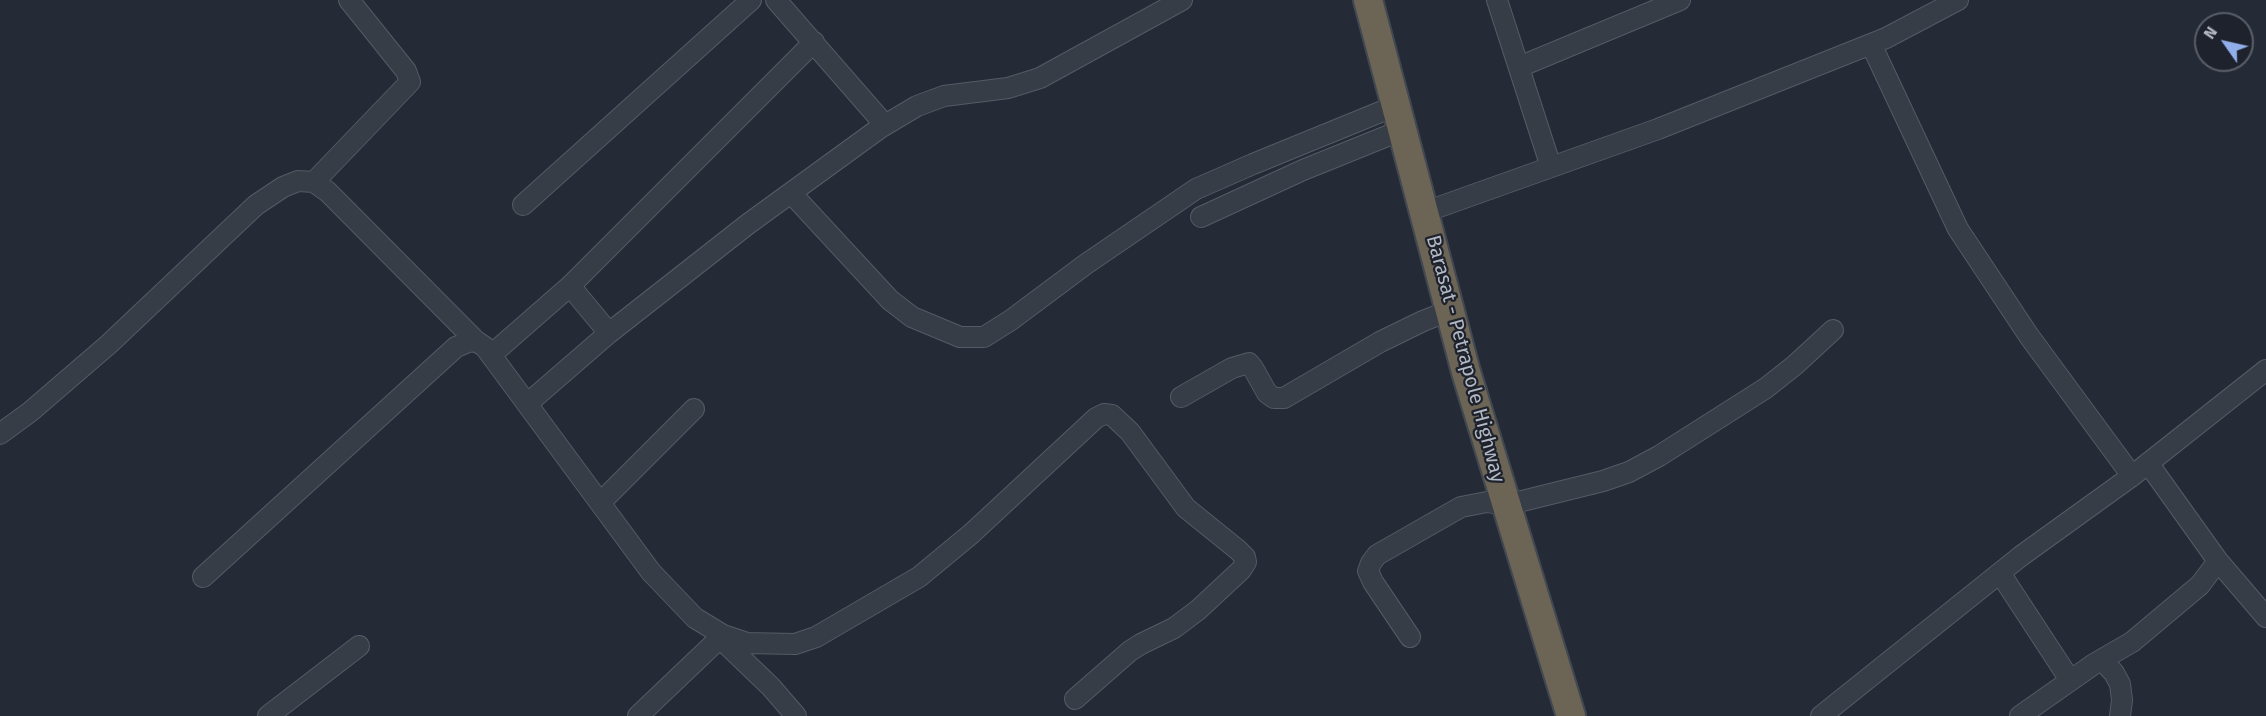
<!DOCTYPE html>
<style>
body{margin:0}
#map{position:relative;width:2266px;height:716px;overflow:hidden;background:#242b37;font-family:"Fira Sans",sans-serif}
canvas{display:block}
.north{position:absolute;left:2194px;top:12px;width:60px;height:60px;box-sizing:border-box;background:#1d222c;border:2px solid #595e68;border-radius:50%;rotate:304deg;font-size:16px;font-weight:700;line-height:24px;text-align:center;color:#b2b8c3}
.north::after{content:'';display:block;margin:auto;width:21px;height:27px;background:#90afea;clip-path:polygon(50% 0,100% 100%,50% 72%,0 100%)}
</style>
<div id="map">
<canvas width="2266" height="716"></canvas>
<div class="north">N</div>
</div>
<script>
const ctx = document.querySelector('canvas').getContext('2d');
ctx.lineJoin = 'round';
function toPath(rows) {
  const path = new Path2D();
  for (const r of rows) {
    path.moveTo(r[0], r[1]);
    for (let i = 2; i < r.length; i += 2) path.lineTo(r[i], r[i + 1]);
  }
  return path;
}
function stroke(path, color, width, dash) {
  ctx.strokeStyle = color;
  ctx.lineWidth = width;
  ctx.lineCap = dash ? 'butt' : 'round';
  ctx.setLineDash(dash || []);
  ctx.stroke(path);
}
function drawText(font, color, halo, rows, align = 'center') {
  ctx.font = font + ' "Fira Sans",sans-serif';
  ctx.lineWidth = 4.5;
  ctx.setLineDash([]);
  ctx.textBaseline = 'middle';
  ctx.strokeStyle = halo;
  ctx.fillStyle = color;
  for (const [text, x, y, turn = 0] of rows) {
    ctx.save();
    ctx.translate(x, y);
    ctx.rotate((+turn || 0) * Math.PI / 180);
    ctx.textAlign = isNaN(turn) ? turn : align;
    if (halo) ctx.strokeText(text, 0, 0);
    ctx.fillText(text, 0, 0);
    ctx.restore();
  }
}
const minor = toPath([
 [776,0,885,125],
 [1497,0,1551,167],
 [1871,44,1958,229,2029,336,2132,476],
 [1519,67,1680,0],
 [314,182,410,82,406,71,349,0],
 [791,193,890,300,912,317,960,337,984,337,1011,320,1086,264,1196,189,1253,164,1395,106],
 [523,205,751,0],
 [1425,212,1658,129,1886,38,1958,0],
 [1201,217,1303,170,1402,130],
 [570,286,609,333],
 [491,355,570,286,814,42],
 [1181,397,1232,368,1249,363,1253,368,1267,393,1274,398,1284,398,1380,342,1423,321,1451,310],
 [527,404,609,333,748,224,880,128,917,106,944,96,1008,88,1040,78,1182,0],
 [0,434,30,412,109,344,256,205,283,187,298,181,314,182,328,192,476,341],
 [2148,463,2218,561,2266,617],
 [600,503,694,409],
 [2000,573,2070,680],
 [203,577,456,347,468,342,476,341,485,347,651,572,695,618,723,635,747,643,795,644,816,637,919,577,971,534,1096,418,1104,414,1112,415,1130,432,1186,508,1238,550,1245,557,1246,562,1241,570,1198,610,1174,628,1141,644,1130,651,1075,699],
 [1410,637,1373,582,1368,571,1371,563,1377,555,1461,507,1487,502,1506,505,1603,481,1629,472,1659,456,1766,388,1795,365,1833,330],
 [720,638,771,687,796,716],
 [2102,660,2114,673,2120,684,2122,700,2120,716],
 [268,716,359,646],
 [638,716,723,635],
 [1821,716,2021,556,2132,476,2266,370],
 [2020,716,2094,664,2132,642,2200,585,2218,561]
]);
const highway = toPath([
 [1368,0,1466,372,1571,716]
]);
const streetNames = [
 ["Barasat - Petrapole Highway",1465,359,75]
];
stroke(minor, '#555b65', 22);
stroke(highway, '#424852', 32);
stroke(minor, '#373d47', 20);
stroke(highway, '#6c6455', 28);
drawText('20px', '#b2b8c3', '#1d222c', streetNames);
</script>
